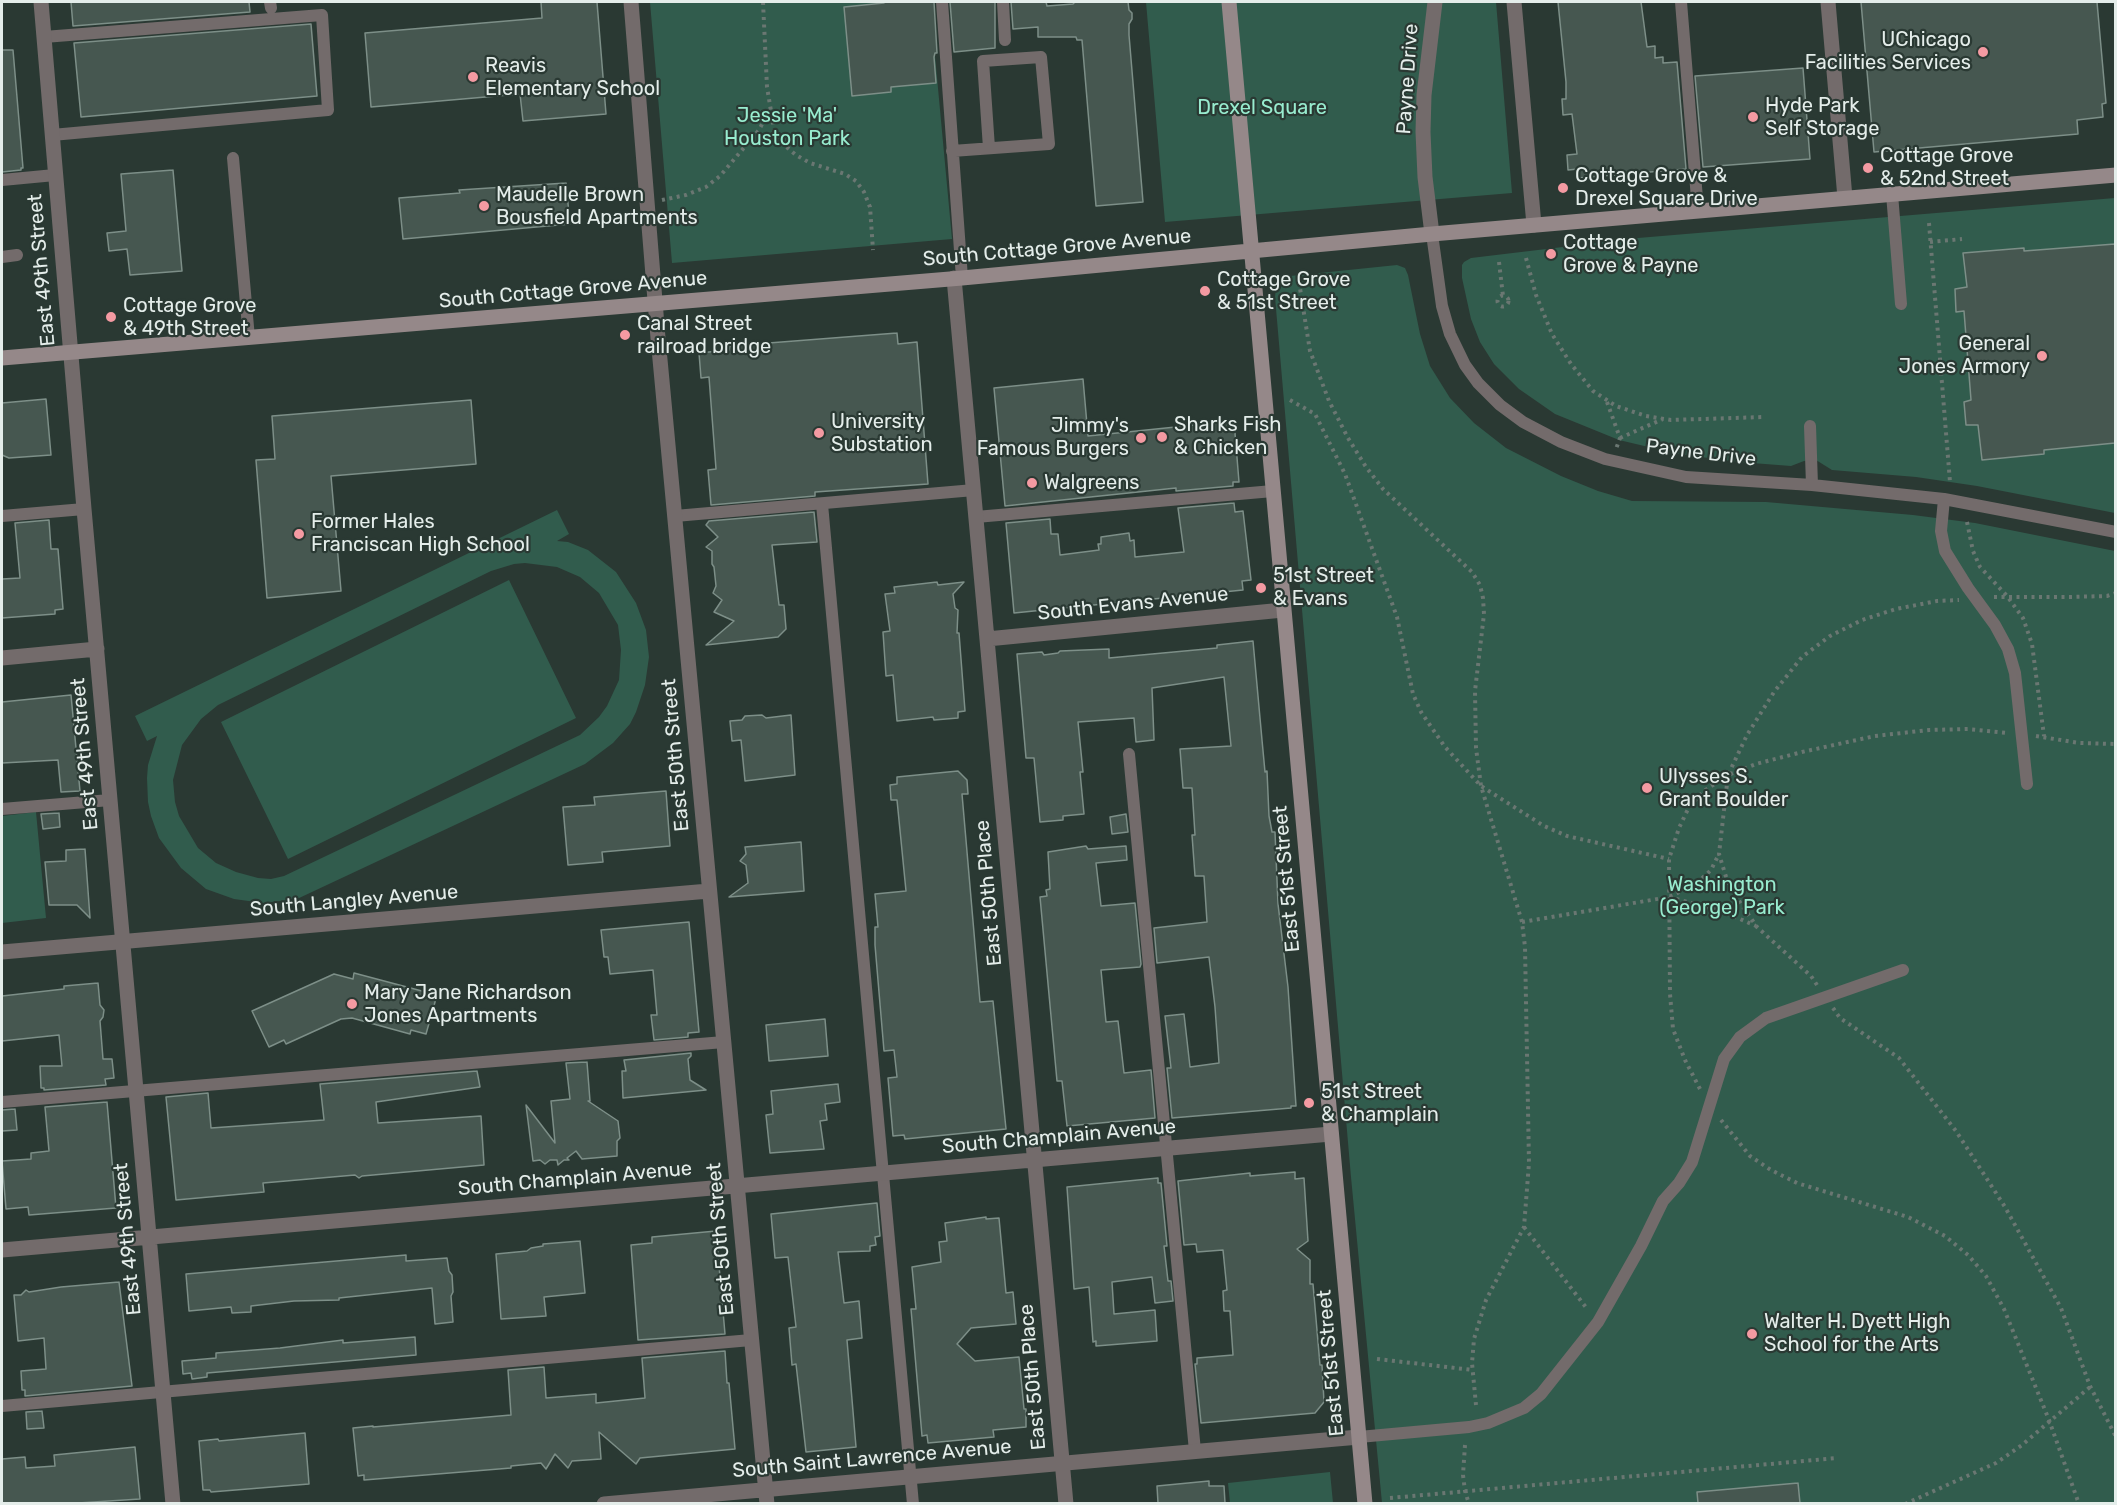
<!DOCTYPE html>
<style>
body{margin:0}
#map{position:relative;width:2117px;height:1505px;overflow:hidden;background:#2a3933;font-family:Rubik,sans-serif}
canvas{display:block}
.frame{position:absolute;inset:0;border:3px solid #e4edea;pointer-events:none}
</style>
<div id="map">
<canvas width="2117" height="1505"></canvas>
<div class="frame"></div>
</div>
<script>
const ctx = document.querySelector('canvas').getContext('2d');
ctx.lineJoin = 'round';
function paint(path, color) {
  ctx.fillStyle = color;
  ctx.fill(path, 'evenodd');
}
function toPath(rows) {
  const path = new Path2D();
  for (const r of rows) {
    if (r.length === 3) {
      path.moveTo(r[0] + r[2], r[1]);
      path.arc(r[0], r[1], r[2], 0, 2 * Math.PI);
      continue;
    }
    path.moveTo(r[0], r[1]);
    for (let i = 2; i < r.length; i += 2) path.lineTo(r[i], r[i + 1]);
  }
  return path;
}
function stroke(path, color, width, dash) {
  ctx.strokeStyle = color;
  ctx.lineWidth = width;
  ctx.lineCap = dash ? 'butt' : 'round';
  ctx.setLineDash(dash || []);
  ctx.stroke(path);
}
function drawText(font, color, halo, rows, align = 'center') {
  ctx.font = font + ' Rubik,sans-serif';
  ctx.lineWidth = 4.5;
  ctx.setLineDash([]);
  ctx.textBaseline = 'middle';
  ctx.strokeStyle = halo;
  ctx.fillStyle = color;
  for (const [text, x, y, turn = 0] of rows) {
    ctx.save();
    ctx.translate(x, y);
    ctx.rotate((+turn || 0) * Math.PI / 180);
    ctx.textAlign = isNaN(turn) ? turn : align;
    if (halo) ctx.strokeText(text, 0, 0);
    ctx.fillText(text, 0, 0);
    ctx.restore();
  }
}
const green = toPath([
 [650,2,930,2,952,239,672,263],
 [1146,2,1496,2,1512,193,1165,222],
 [2115,198,2115,513,1977,486,1916,477,1832,470,1816,460,1804,461,1791,466,1739,462,1678,454,1619,440,1555,414,1519,389,1494,364,1480,342,1471,319,1462,278,1462,265,1464,262,1471,258,1638,238],
 [1397,265,1405,268,1408,275,1420,334,1430,366,1450,398,1474,423,1506,448,1561,476,1598,491,1632,501,1766,502,1913,515,1975,523,2115,551,2115,1503,1382,1503,1351,1177,1275,297,1276,288,1281,280,1290,276],
 [557,510,569,534,557,541,568,542,588,550,616,572,636,603,646,630,649,657,645,685,636,712,630,724,613,743,585,764,297,899,263,903,234,899,206,889,181,868,159,838,151,816,148,802,147,778,148,765,157,736,147,741,135,716],
 [525,563,557,567,580,577,599,593,618,625,621,650,619,680,607,706,599,717,580,735,284,876,271,879,258,878,236,872,216,863,198,848,179,816,175,802,173,780,182,745,201,719,218,705,491,571,514,564],
 [509,580,576,718,288,859,221,722],
 [36,812,46,918,2,923,2,816],
 [1330,1472,1333,1503,1230,1503,1228,1483]
]);
const building = toPath([
 [71,2,249,2,250,12,73,26,71,2],
 [541,2,597,2,606,114,523,121,520,94,371,107,365,33,542,18,541,2],
 [883,2,934,2,937,53,935,53,934,57,936,83,891,87,891,92,852,96,844,7,884,3,883,2],
 [950,2,995,2,995,48,954,52,950,2],
 [1011,2,1046,2,1047,6,1073,4,1075,2,1128,2,1129,10,1132,13,1132,19,1129,24,1129,35,1143,202,1096,206,1082,40,1077,40,1076,37,1038,37,1038,27,1013,29,1011,2],
 [1558,2,1641,2,1647,47,1655,46,1655,58,1663,57,1663,63,1677,62,1686,169,1578,178,1578,169,1568,170,1567,155,1577,154,1572,114,1563,115,1562,99,1566,99,1566,82,1558,2],
 [1861,2,2097,2,2106,103,2102,104,2103,117,2077,120,2078,134,1874,152,1861,2],
 [311,24,317,96,81,117,74,43,311,24],
 [2,50,13,50,23,168,21,168,21,170,2,172,2,50],
 [1803,68,1810,159,1703,167,1695,76,1803,68],
 [173,170,182,271,130,275,127,249,109,251,107,233,126,231,121,174,173,170],
 [566,183,570,224,403,239,399,198,460,193,459,190,566,183],
 [2115,244,2115,443,2044,450,2044,454,1982,460,1978,425,1966,425,1964,402,1971,400,1964,311,1956,312,1955,289,1967,287,1963,253,2024,248,2024,251,2115,244],
 [897,333,898,344,917,342,928,484,815,492,815,496,711,505,708,470,716,469,709,377,701,378,699,353,729,350,730,346,897,333],
 [1083,379,1088,436,1234,421,1239,482,1233,482,1233,486,1176,491,1176,488,1005,506,994,388,1083,379],
 [46,399,51,455,9,458,2,455,2,403,46,399],
 [471,400,476,464,331,476,341,591,267,598,256,460,275,459,272,416,471,400],
 [1234,503,1235,512,1243,511,1251,580,1242,581,1243,590,1014,613,1006,523,1050,519,1051,534,1058,534,1060,555,1099,550,1098,544,1101,544,1101,537,1129,533,1130,541,1134,540,1135,557,1184,552,1178,508,1234,503],
 [814,512,817,542,772,545,779,605,784,605,786,629,778,637,706,645,734,621,714,612,722,600,713,593,716,586,714,567,712,564,712,551,706,547,718,537,706,525,709,521,814,512],
 [49,520,51,549,58,549,63,609,55,610,55,614,2,618,2,579,20,578,15,523,49,520],
 [937,582,938,585,964,582,953,594,955,608,958,610,957,633,959,633,965,711,958,712,958,718,934,720,933,717,897,721,893,675,886,676,883,632,890,631,885,594,895,593,894,587,937,582],
 [1253,641,1262,740,1265,772,1267,771,1269,816,1272,832,1275,832,1278,904,1288,987,1296,1106,1291,1106,1291,1108,1172,1118,1167,1068,1171,1068,1165,1016,1184,1014,1190,1067,1219,1063,1215,1007,1209,957,1157,963,1154,928,1207,922,1204,876,1195,876,1192,835,1195,835,1192,788,1183,788,1180,749,1231,746,1224,677,1152,688,1154,740,1136,742,1134,718,1078,722,1083,772,1080,772,1084,814,1063,816,1063,820,1040,822,1034,758,1026,758,1017,654,1042,652,1044,655,1058,653,1060,651,1109,649,1109,658,1217,648,1217,645,1253,641],
 [71,695,80,791,61,792,58,760,2,763,2,702,71,695],
 [762,715,766,718,791,715,795,775,745,781,741,740,732,741,730,721,742,720,745,716,762,715],
 [958,771,967,780,968,794,962,794,980,1002,993,1001,1006,1129,905,1139,904,1135,893,1136,888,1078,897,1077,894,1050,884,1051,875,945,875,927,878,927,875,894,906,891,897,800,891,800,890,785,897,784,897,777,958,771],
 [666,791,670,846,602,852,603,862,568,865,563,807,595,805,594,797,666,791],
 [59,813,60,827,43,829,41,814,59,813],
 [1126,814,1128,832,1112,834,1110,817,1126,814],
 [801,842,804,891,729,897,748,883,746,865,740,861,746,854,745,847,801,842],
 [1086,846,1088,849,1126,846,1127,860,1096,863,1101,906,1135,903,1141,964,1140,967,1101,970,1106,1022,1118,1021,1124,1073,1151,1070,1155,1118,1067,1126,1062,1081,1057,1081,1040,897,1047,896,1046,890,1050,889,1048,852,1086,846],
 [85,849,90,918,77,905,49,905,45,862,66,861,66,850,85,849],
 [689,922,699,1032,688,1033,688,1037,654,1040,651,1015,657,1015,653,970,610,974,608,957,604,957,601,930,689,922],
 [354,973,437,995,426,1034,411,1030,410,1034,352,1018,341,1019,286,1044,284,1040,269,1047,252,1011,334,974,353,979,354,973],
 [98,983,100,1005,104,1010,103,1017,100,1021,103,1059,112,1059,114,1078,105,1079,106,1085,44,1090,44,1088,41,1088,40,1066,62,1066,59,1035,2,1041,2,996,64,989,64,986,98,983],
 [825,1019,828,1056,769,1061,766,1025,825,1019],
 [691,1053,691,1056,688,1059,690,1080,706,1090,623,1098,622,1071,626,1071,624,1060,691,1053],
 [587,1062,590,1101,588,1101,618,1121,620,1138,617,1141,617,1156,582,1159,576,1151,567,1158,569,1160,564,1160,558,1165,557,1160,550,1160,545,1164,540,1160,533,1161,526,1105,555,1143,551,1101,570,1099,566,1063,587,1062],
 [477,1071,480,1087,376,1102,378,1123,481,1116,484,1165,362,1176,359,1178,355,1175,263,1183,264,1192,176,1200,166,1097,208,1093,211,1128,324,1120,320,1084,477,1071],
 [838,1084,840,1102,825,1104,827,1120,820,1121,824,1149,770,1153,766,1115,773,1114,771,1091,838,1084],
 [107,1102,116,1208,29,1215,28,1207,6,1209,2,1161,31,1159,31,1153,49,1151,45,1107,107,1102],
 [15,1109,17,1130,2,1131,2,1110,15,1109],
 [1295,1172,1295,1179,1304,1178,1308,1241,1297,1249,1310,1260,1310,1284,1313,1284,1320,1365,1322,1365,1324,1402,1315,1413,1201,1423,1195,1364,1197,1364,1197,1358,1233,1355,1230,1311,1224,1311,1223,1291,1227,1290,1223,1250,1197,1252,1196,1244,1184,1245,1178,1181,1250,1173,1250,1176,1295,1172],
 [1158,1178,1158,1183,1161,1183,1167,1246,1164,1246,1168,1281,1171,1281,1173,1301,1155,1303,1152,1277,1112,1282,1114,1314,1155,1310,1157,1341,1096,1346,1096,1341,1093,1342,1089,1287,1074,1289,1067,1187,1158,1178],
 [877,1203,880,1236,875,1237,876,1245,870,1246,870,1251,838,1252,844,1303,859,1301,862,1338,847,1340,856,1447,806,1452,796,1364,792,1365,789,1328,796,1327,788,1257,775,1258,771,1214,877,1203],
 [986,1217,986,1219,999,1218,1006,1293,1013,1292,1016,1324,971,1328,957,1344,975,1361,1019,1357,1024,1409,1026,1409,1026,1427,993,1430,994,1437,928,1443,927,1435,922,1436,911,1309,916,1309,912,1267,941,1262,939,1242,947,1241,945,1223,986,1217],
 [716,1231,725,1334,638,1340,631,1245,652,1243,652,1237,716,1231],
 [580,1241,585,1293,544,1297,546,1316,501,1319,496,1254,527,1251,531,1248,543,1246,543,1244,580,1241],
 [406,1255,406,1261,447,1258,449,1271,452,1275,453,1292,451,1296,453,1322,435,1324,432,1288,339,1298,339,1300,294,1301,251,1306,251,1312,232,1313,231,1307,189,1311,186,1274,406,1255],
 [119,1282,132,1386,25,1396,25,1390,22,1390,21,1371,46,1369,44,1338,18,1341,14,1295,21,1295,26,1290,29,1292,61,1287,119,1282],
 [415,1337,416,1355,207,1373,207,1377,192,1379,191,1373,183,1374,182,1361,216,1358,216,1353,280,1348,343,1340,343,1343,415,1337],
 [725,1351,727,1383,729,1383,735,1449,640,1458,636,1464,599,1432,601,1459,572,1461,568,1468,555,1454,546,1469,541,1463,511,1466,511,1468,364,1480,364,1475,358,1476,353,1428,373,1426,373,1427,511,1415,508,1370,544,1367,546,1398,596,1394,596,1403,645,1398,642,1358,725,1351],
 [42,1411,44,1428,27,1429,26,1412,42,1411],
 [305,1433,309,1484,211,1492,210,1490,203,1490,199,1441,218,1439,219,1441,305,1433],
 [135,1447,140,1499,78,1503,2,1503,2,1459,25,1457,26,1468,55,1466,54,1455,135,1447],
 [1209,1481,1209,1486,1224,1486,1225,1503,1158,1503,1157,1486,1209,1481],
 [1798,1483,1800,1503,1698,1503,1697,1492,1798,1483]
]);
const path = toPath([
 [763,2,767,87,774,129,783,144,796,155,810,163,845,174,856,181,864,192,870,207,873,250],
 [662,200,686,195,706,187,720,176,759,130,769,111],
 [1929,223,1950,482],
 [1930,242,1962,239],
 [1526,258,1536,295,1552,334,1571,364,1593,391,1616,406,1646,416,1671,420,1765,417],
 [1499,262,1503,296],
 [1299,282,1310,351,1329,401,1348,438,1366,467,1383,489,1472,572,1480,585,1483,598,1484,614,1475,691,1476,748,1481,786,1522,922,1525,947,1529,1163,1524,1227,1486,1300,1474,1339,1472,1363,1476,1405],
 [1503,301,5.5],
 [1290,400,1315,414,1345,474,1397,617,1413,694,1421,712,1445,747,1481,786,1544,826,1567,836,1669,859],
 [1607,402,1620,438,1616,449],
 [1620,438,1663,419],
 [1967,522,1973,551,1980,567,2007,596,2023,618,2032,644,2044,736],
 [1994,597,2070,597,2107,596,2116,593],
 [2036,736,2079,743,2116,744],
 [1669,897,1724,912,1756,926],
 [1522,922,1669,897,1696,884,1711,870,1719,854],
 [1817,985,1811,976,1757,927,1739,901,1727,880,1719,854,1728,775,1747,735,1774,692,1802,657,1830,636,1862,620,1896,609,1937,601,1959,600],
 [1833,1008,1840,1018,1899,1058,1956,1131,2005,1207,2061,1308,2090,1386,2116,1437],
 [1700,1089,1685,1060,1673,1029,1670,994,1669,859,1679,828,1689,807,1704,791,1728,775,1756,764,1802,752,1875,736,1929,730,1968,729,2008,733],
 [1721,1120,1750,1156,1771,1170,1797,1183,1908,1217,1945,1236,1968,1255,1986,1276,2004,1309,2049,1420,2079,1504],
 [1524,1227,1588,1310],
 [1377,1359,1473,1370],
 [1465,1445,1463,1475,1465,1491,1469,1504],
 [1390,1498,1837,1458],
 [1905,1504,1996,1463,2022,1445,2090,1387]
]);
const service = toPath([
 [270,2,271,8],
 [942,2,962,278],
 [1003,2,1005,40],
 [1681,2,1698,211],
 [44,37,322,15,328,110,52,135],
 [952,151,1049,144,1041,57,983,61,989,148],
 [233,158,249,338],
 [2,180,55,175],
 [1892,194,1901,304],
 [1432,234,1442,306,1450,334,1465,365,1478,383,1500,405,1523,422,1561,442,1605,459,1686,477,1812,485,1944,499,2116,532],
 [2,257,17,255],
 [1810,426,1812,485],
 [1944,499,1941,531,1945,551,1968,588,1995,625,2008,649,2015,673,2027,784],
 [822,504,913,1504],
 [2,516,84,509],
 [675,516,974,490],
 [976,517,1273,491],
 [1129,754,1195,1451],
 [2,809,110,800],
 [2,1102,724,1042],
 [2,1406,751,1340],
 [1359,1437,1469,1427,1488,1423,1524,1408,1541,1394,1598,1322,1641,1246,1663,1201,1679,1183,1692,1162,1724,1059,1740,1037,1766,1018,1903,970]
]);
const minor = toPath([
 [41,2,84,509,173,1504],
 [631,2,658,338,767,1504],
 [1514,2,1534,225],
 [1828,2,1845,198],
 [1432,234,1425,177,1423,132,1424,95,1435,2],
 [954,278,1066,1504],
 [987,639,1283,610],
 [2,658,97,649],
 [2,952,709,891],
 [2,1250,1331,1134],
 [604,1504,1359,1437]
]);
const secondary = toPath([
 [1229,2,1365,1504],
 [2,358,962,278,1432,234,2116,175]
]);
const markers = [
 [1983,52,6,"#f49aa2"],
 [473,77,6,"#f49aa2"],
 [1753,117,6,"#f49aa2"],
 [1868,168,6,"#f49aa2"],
 [1563,188,6,"#f49aa2"],
 [484,206,6,"#f49aa2"],
 [1551,254,6,"#f49aa2"],
 [1205,291,6,"#f49aa2"],
 [111,317,6,"#f49aa2"],
 [625,335,6,"#f49aa2"],
 [2042,356,6,"#f49aa2"],
 [819,433,6,"#f49aa2"],
 [1162,437,6,"#f49aa2"],
 [1141,438,6,"#f49aa2"],
 [1032,483,6,"#f49aa2"],
 [299,534,6,"#f49aa2"],
 [1261,588,6,"#f49aa2"],
 [1647,788,6,"#f49aa2"],
 [352,1004,6,"#f49aa2"],
 [1309,1103,6,"#f49aa2"],
 [1752,1334,6,"#f49aa2"]
];
const poiNames = [
 ["UChicago",1971,40,"right"],
 ["Facilities Services",1971,63,"right"],
 ["Reavis",485,66],
 ["Elementary School",485,89],
 ["Hyde Park",1765,106],
 ["Self Storage",1765,129],
 ["Cottage Grove",1880,156],
 ["& 52nd Street",1880,179],
 ["Cottage Grove &",1575,176],
 ["Drexel Square Drive",1575,199],
 ["Maudelle Brown",496,195],
 ["Bousfield Apartments",496,218],
 ["Cottage",1563,243],
 ["Grove & Payne",1563,266],
 ["Cottage Grove",1217,280],
 ["& 51st Street",1217,303],
 ["Cottage Grove",123,306],
 ["& 49th Street",123,329],
 ["Canal Street",637,324],
 ["railroad bridge",637,347],
 ["General",2030,344,"right"],
 ["Jones Armory",2030,367,"right"],
 ["University",831,422],
 ["Substation",831,445],
 ["Sharks Fish",1174,425],
 ["& Chicken",1174,448],
 ["Jimmy's",1129,426,"right"],
 ["Famous Burgers",1129,449,"right"],
 ["Walgreens",1044,483],
 ["Former Hales",311,522],
 ["Franciscan High School",311,545],
 ["51st Street",1273,576],
 ["& Evans",1273,599],
 ["Ulysses S.",1659,777],
 ["Grant Boulder",1659,800],
 ["Mary Jane Richardson",364,993],
 ["Jones Apartments",364,1016],
 ["51st Street",1321,1092],
 ["& Champlain",1321,1115],
 ["Walter H. Dyett High",1764,1322],
 ["School for the Arts",1764,1345]
];
const streetNames = [
 ["Payne Drive",1408,79,-86],
 ["South Cottage Grove Avenue",1057,248,-5],
 ["East 49th Street",42,270,-95],
 ["South Cottage Grove Avenue",573,290,-5],
 ["Payne Drive",1701,453,7],
 ["South Evans Avenue",1133,604,-6],
 ["East 49th Street",85,754,-95],
 ["East 50th Street",676,755,-95],
 ["East 51st Street",1287,879,-95],
 ["East 50th Place",989,893,-95],
 ["South Langley Avenue",354,901,-5],
 ["South Champlain Avenue",1059,1137,-5],
 ["South Champlain Avenue",575,1179,-5],
 ["East 49th Street",128,1239,-95],
 ["East 50th Street",721,1239,-95],
 ["East 51st Street",1331,1363,-95],
 ["East 50th Place",1033,1377,-95],
 ["South Saint Lawrence Avenue",872,1459,-5]
];
const parkNames = [
 ["Drexel Square",1262,108],
 ["Jessie 'Ma'",787,116],
 ["Houston Park",787,139],
 ["Washington",1722,885],
 ["(George) Park",1722,908]
];
paint(green, '#315c4d');
paint(building, '#465750');
stroke(building, '#7d8f88', 1.5);
stroke(path, '#6a7772', 4, [3, 4.5]);
stroke(service, '#736b6b', 12);
stroke(minor, '#736b6b', 15);
stroke(secondary, '#958889', 15);
for (const [x, y, r, color] of markers) {
  const dot = new Path2D();
  dot.arc(x, y, r, 0, 2 * Math.PI);
  ctx.fillStyle = color;
  ctx.fill(dot);
  stroke(dot, '#2a3933', 2);
}
drawText('20px', '#e4edea', '#2a3933', poiNames, 'left');
drawText('20px', '#e4edea', '#2a3933', streetNames);
drawText('20px', '#98eccf', '#2a3933', parkNames);
</script>
